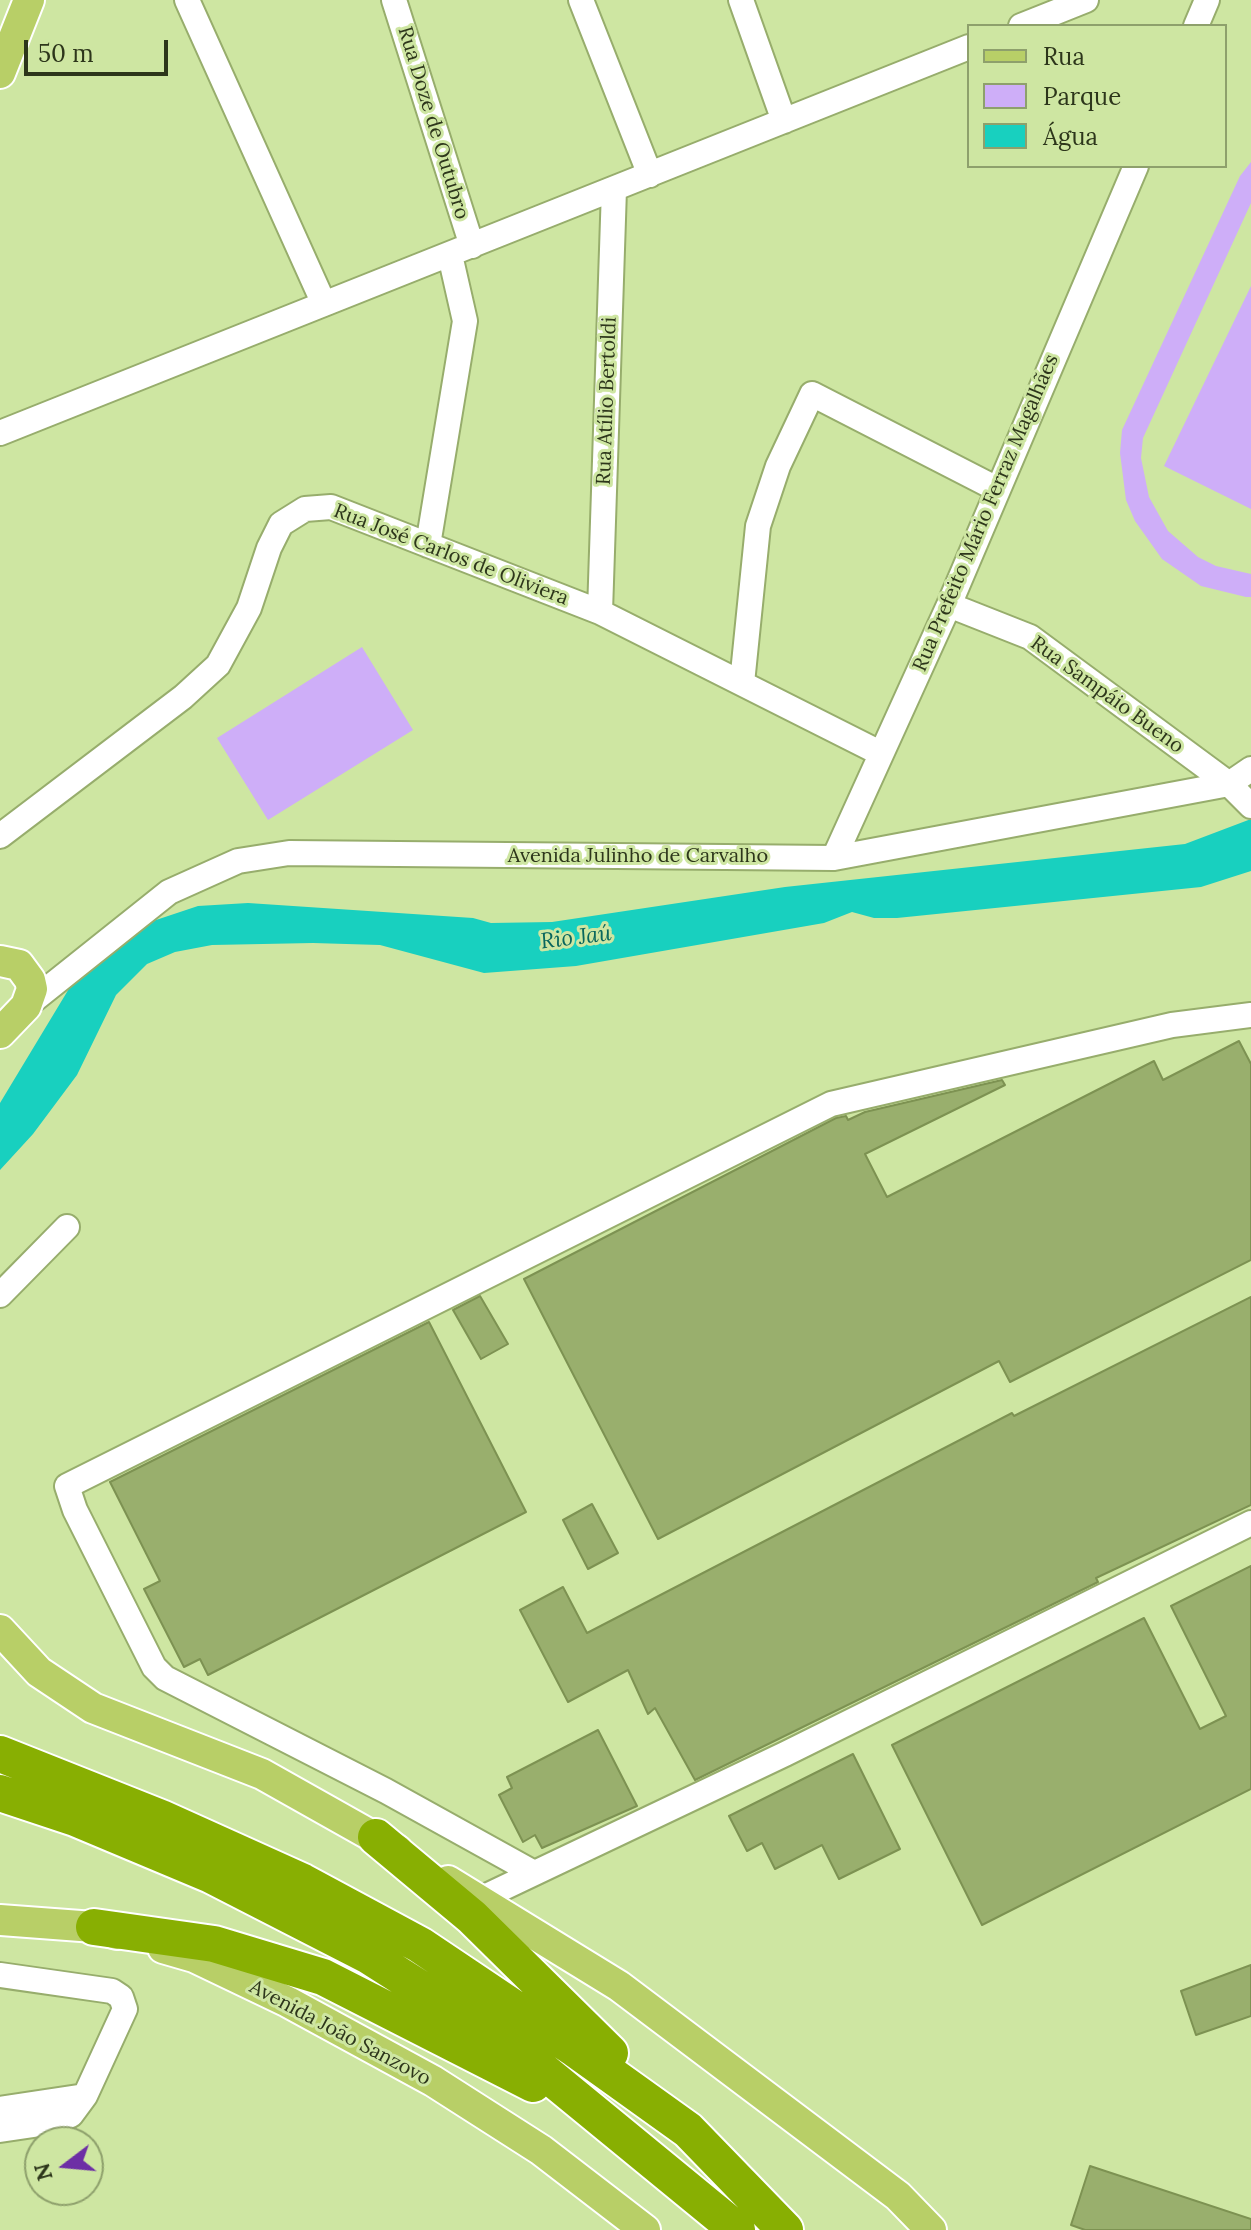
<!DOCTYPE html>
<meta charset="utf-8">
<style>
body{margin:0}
#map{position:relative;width:1251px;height:2230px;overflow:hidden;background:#cee6a2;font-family:Lora,serif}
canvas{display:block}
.legend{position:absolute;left:967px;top:24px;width:260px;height:144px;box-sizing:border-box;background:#cee6a2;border:2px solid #8ea06c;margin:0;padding:10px 14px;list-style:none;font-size:24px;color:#2d361b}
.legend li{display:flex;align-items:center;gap:16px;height:40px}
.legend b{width:40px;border:2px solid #8ea06c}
.north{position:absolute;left:24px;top:2126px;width:80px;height:80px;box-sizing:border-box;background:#cee6a2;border:2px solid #8ea06c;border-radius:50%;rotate:254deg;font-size:22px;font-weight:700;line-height:32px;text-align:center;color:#2d361b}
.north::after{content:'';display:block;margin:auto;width:28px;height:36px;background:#6d2fa5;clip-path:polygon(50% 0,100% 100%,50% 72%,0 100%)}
.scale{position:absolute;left:24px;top:40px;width:144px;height:36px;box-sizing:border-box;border:4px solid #2d361b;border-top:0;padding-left:10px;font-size:24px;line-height:28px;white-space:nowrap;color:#2d361b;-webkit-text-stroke:6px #cee6a2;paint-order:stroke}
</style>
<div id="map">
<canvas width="1251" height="2230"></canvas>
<ul class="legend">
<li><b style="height:10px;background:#b8cf67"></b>Rua</li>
<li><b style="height:22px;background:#ceaef8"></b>Parque</li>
<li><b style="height:22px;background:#18d0bf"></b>Água</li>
</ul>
<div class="north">N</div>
<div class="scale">50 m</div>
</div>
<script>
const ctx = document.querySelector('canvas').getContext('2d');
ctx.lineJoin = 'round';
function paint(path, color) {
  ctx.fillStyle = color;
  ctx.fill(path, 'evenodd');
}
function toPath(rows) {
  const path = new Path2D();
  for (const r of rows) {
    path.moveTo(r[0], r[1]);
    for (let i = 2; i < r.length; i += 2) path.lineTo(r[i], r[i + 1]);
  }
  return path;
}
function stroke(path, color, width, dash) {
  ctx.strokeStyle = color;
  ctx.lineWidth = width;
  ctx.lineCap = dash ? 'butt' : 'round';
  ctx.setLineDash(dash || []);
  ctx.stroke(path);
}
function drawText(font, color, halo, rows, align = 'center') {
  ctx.font = font + ' Lora,serif';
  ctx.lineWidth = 6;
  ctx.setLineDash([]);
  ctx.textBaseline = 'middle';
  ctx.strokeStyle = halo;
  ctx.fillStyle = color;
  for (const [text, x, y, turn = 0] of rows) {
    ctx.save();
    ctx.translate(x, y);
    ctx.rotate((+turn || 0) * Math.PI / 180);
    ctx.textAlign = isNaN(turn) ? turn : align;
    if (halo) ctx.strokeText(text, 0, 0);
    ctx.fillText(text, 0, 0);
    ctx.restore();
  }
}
const green = toPath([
 [1251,162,1251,203,1143,438,1141,458,1149,497,1168,531,1198,557,1216,566,1251,574,1251,597,1246,597,1201,586,1162,559,1135,521,1126,500,1120,453,1122,430,1240,176],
 [1251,286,1251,509,1164,466],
 [362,647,413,730,268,820,217,738]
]);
const water = toPath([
 [1251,819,1251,871,1201,887,897,918,874,918,852,912,824,923,576,966,484,973,380,945,313,943,212,945,175,952,147,964,116,995,77,1075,33,1134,0,1170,0,1103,70,987,98,951,150,922,198,906,248,903,473,918,491,923,552,922,785,887,1185,844]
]);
const building = toPath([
 [1239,1041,1251,1064,1251,1260,1010,1382,999,1361,658,1539,524,1279,836,1118,846,1116,848,1120,865,1112,1002,1080,1005,1085,865,1154,887,1197,1154,1061,1163,1080,1239,1041],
 [480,1296,508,1344,481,1359,453,1310,480,1296],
 [1251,1297,1251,1505,1096,1578,1098,1582,695,1780,655,1708,648,1714,628,1670,568,1702,520,1610,563,1587,587,1633,1012,1413,1014,1416,1251,1297],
 [429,1322,526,1512,208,1675,200,1659,184,1667,144,1589,160,1581,110,1482,429,1322],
 [592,1504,618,1553,588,1569,563,1520,592,1504],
 [1251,1566,1251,1789,982,1925,892,1745,1144,1618,1200,1729,1226,1716,1171,1606,1251,1566],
 [598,1730,637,1806,542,1848,535,1835,523,1842,499,1795,512,1788,507,1777,598,1730],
 [853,1754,900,1849,839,1879,822,1845,775,1869,762,1843,747,1851,729,1816,853,1754],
 [1251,1965,1251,2016,1196,2035,1181,1991,1251,1965],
 [1090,2166,1251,2219,1251,2230,1085,2230,1071,2225,1090,2166]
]);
const minor = toPath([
 [187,0,324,304],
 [394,0,472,246],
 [581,0,650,175],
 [741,0,784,121],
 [1021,26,1086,0],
 [1196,26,1207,0],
 [0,433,969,47],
 [428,545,465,321,450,255],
 [949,605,1030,637,1229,784,1251,806],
 [600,612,614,189],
 [742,683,758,526,778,466,812,394,997,489],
 [0,836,183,697,218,665,249,608,269,548,281,524,305,509,331,507,600,612,880,753],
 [834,858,949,605,1136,166],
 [26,1006,169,892,238,861,289,853,834,858,1229,784,1251,769],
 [0,1295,67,1227],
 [534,1873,386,1791,165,1678,154,1667,75,1510,67,1486,831,1104,1172,1025,1251,1015],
 [478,1900,785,1754,1251,1523],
 [0,1975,112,1991,121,1997,125,2009,85,2096,71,2115,54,2122,0,2130],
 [0,2109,85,2096]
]);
const major = toPath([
 [0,73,29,0],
 [0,961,19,965,30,980,32,989,26,1006,0,1033],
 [0,1630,39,1672,93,1708,262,1774,397,1850],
 [448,1881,619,1986,898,2196,931,2230],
 [0,1920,94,1927,117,1934],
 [163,1948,194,1957,288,2002,433,2081,541,2150,645,2230]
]);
const highway = toPath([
 [0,1754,161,1818,303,1882,420,1945,575,2049,688,2130,785,2230],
 [0,1793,75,1818,211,1875,369,1956,520,2052,737,2230],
 [376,1837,472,1917,610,2053],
 [94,1927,214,1944,323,1977,533,2084]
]);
const streetNames = [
 ["Rua Doze de Outubro",433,123,73],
 ["Rua Atílio Bertoldi",607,401,-88],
 ["Rua Prefeito Mário Ferraz Magalhães",986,513,-67],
 ["Rua José Carlos de Oliviera",451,555,21],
 ["Rua Sampáio Bueno",1107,695,36],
 ["Avenida Julinho de Carvalho",638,856],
 ["Avenida João Sanzovo",340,2033,28]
];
const waterNames = [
 ["Rio Jaú",576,938,-7]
];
paint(green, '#ceaef8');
paint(water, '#18d0bf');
paint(building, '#99af6d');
stroke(building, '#7d9252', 2);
stroke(minor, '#97ad6c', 28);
stroke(major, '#fff', 34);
stroke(highway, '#fff', 40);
stroke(minor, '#fff', 24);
stroke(major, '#b8cf67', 30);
stroke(highway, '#88af02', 36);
drawText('20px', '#2d361b', '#cee6a2', streetNames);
drawText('italic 22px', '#08665d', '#cee6a2', waterNames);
</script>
